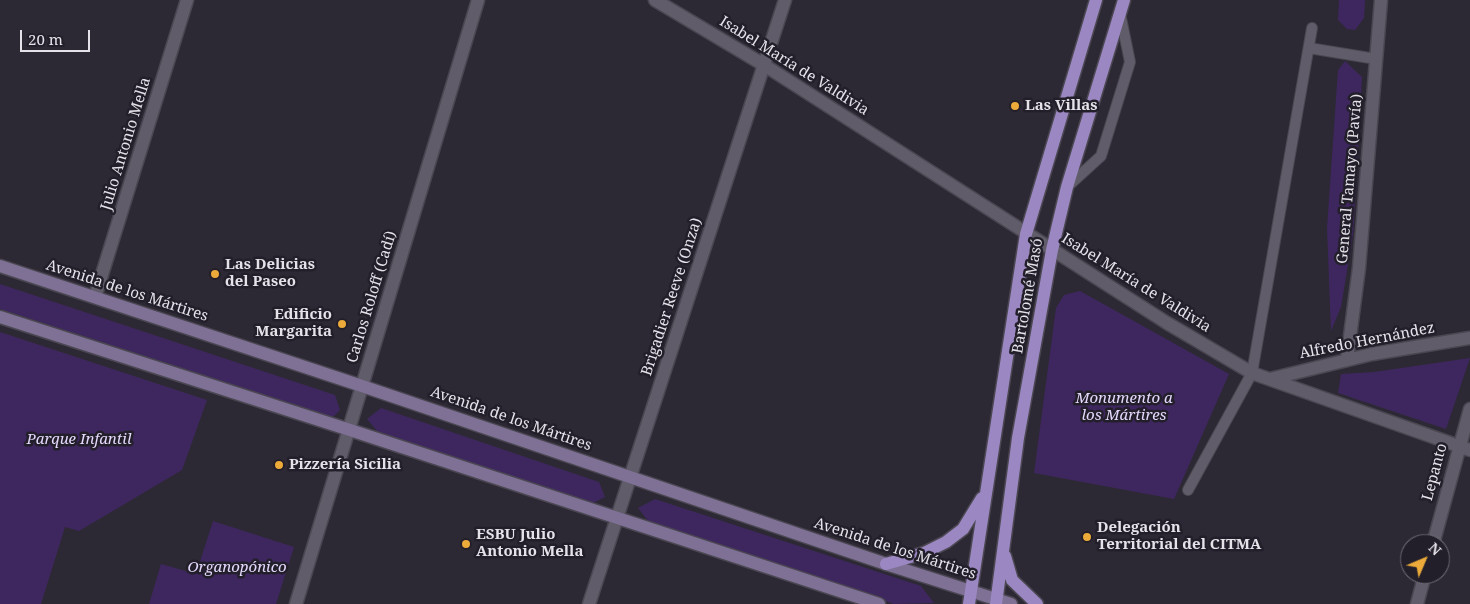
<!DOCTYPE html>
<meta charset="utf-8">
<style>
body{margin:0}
#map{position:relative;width:1470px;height:604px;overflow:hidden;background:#2d2934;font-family:"Noto Serif",serif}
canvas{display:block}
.north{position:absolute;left:1400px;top:534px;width:50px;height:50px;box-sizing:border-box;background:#231f2a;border:1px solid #716d77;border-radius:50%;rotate:45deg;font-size:14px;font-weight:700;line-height:20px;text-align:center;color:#e5e2ea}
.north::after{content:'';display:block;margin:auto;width:18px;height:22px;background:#ebaa39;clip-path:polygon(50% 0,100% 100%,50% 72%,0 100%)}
.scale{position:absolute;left:20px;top:30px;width:70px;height:22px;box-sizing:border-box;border:2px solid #e5e2ea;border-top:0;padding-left:6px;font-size:15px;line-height:18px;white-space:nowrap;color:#e5e2ea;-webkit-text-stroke:4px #231f2a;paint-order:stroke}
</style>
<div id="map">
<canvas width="1470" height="604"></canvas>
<div class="north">N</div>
<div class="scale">20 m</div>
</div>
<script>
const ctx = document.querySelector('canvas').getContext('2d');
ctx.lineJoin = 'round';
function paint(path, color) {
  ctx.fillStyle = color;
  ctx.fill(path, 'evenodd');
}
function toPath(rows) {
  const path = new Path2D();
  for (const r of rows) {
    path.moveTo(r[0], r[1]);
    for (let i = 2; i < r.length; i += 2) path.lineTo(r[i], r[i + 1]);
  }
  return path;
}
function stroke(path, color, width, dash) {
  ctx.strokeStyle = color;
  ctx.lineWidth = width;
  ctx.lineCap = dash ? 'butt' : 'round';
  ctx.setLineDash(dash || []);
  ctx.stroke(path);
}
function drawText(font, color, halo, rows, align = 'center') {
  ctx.font = font + ' "Noto Serif",serif';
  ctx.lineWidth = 5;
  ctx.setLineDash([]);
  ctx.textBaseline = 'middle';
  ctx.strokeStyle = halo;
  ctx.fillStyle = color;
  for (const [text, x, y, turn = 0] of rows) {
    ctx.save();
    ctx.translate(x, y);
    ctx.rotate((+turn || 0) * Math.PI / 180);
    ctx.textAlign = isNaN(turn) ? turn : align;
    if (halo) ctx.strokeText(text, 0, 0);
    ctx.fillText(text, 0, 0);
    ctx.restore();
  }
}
const green = toPath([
 [1339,0,1365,0,1364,18,1355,30,1347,29,1338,20],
 [1345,61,1362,77,1353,234,1341,307,1331,331,1327,228,1338,70],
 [0,284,335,395,340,410,333,417,0,309],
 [1080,291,1229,374,1174,499,1034,473,1056,308,1064,295],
 [0,332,207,400,182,470,79,531,65,527,41,604,0,604],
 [1470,358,1446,429,1338,393,1341,374,1374,372],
 [381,408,599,482,605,497,591,504,377,431,367,419],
 [655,499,921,586,934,603,894,604,649,522,638,508],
 [213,521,294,547,276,604,149,604,161,564,196,574]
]);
const service = toPath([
 [1309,48,1376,59],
 [1067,187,1101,156,1130,62,1120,13],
 [1188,490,1252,373,1312,28]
]);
const minor = toPath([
 [655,0,764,65,1167,323,1252,373,1470,450],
 [95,297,187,0],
 [1347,359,1359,268,1381,0],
 [1270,379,1372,354,1470,338],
 [362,386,478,0],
 [1433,544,1470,409],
 [1417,604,1425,574]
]);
const tertiary = toPath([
 [296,604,362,386],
 [589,604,785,0]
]);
const secondary = toPath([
 [0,266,362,386,886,564,1011,604],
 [0,317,350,430,879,604]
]);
const primary = toPath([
 [1005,556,1012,580,1037,604],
 [886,564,924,553,946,542,963,529,982,498],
 [969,604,1026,234,1096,0],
 [996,604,1018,438,1052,250,1067,187,1124,0]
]);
const markers = [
 [1015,106,5,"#ebaa39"],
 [215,274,5,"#ebaa39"],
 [342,324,5,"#ebaa39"],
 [279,465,5,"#ebaa39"],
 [1087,537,5,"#ebaa39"],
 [466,544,5,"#ebaa39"]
];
const streetNames = [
 ["Isabel María de Valdivia",794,66,32],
 ["Julio Antonio Mella",126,144,-73],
 ["General Tamayo (Pavía)",1350,179,-85],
 ["Isabel María de Valdivia",1136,283,32],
 ["Avenida de los Mártires",127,291,18],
 ["Bartolomé Masó",1028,296,-80],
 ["Carlos Roloff (Cadí)",372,297,-73],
 ["Brigadier Reeve (Onza)",672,297,-72],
 ["Alfredo Hernández",1367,341,-11],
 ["Avenida de los Mártires",511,419,19],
 ["Lepanto",1435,472,-75],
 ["Avenida de los Mártires",895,549,18]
];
const poiNames = [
 ["Las Villas",1025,106],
 ["Las Delicias",225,265],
 ["del Paseo",225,282],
 ["Edificio",332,315,"right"],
 ["Margarita",332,332,"right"],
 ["Pizzería Sicilia",289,465],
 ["Delegación",1097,528],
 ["Territorial del CITMA",1097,545],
 ["ESBU Julio",476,535],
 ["Antonio Mella",476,552]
];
const parkNames = [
 ["Monumento a",1124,399],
 ["los Mártires",1124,416],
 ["Parque Infantil",79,440],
 ["Organopónico",237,568]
];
paint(green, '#3e275f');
stroke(service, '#4b4752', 12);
stroke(minor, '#4b4752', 15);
stroke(tertiary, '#4b4752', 15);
stroke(secondary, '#4b4752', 15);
stroke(primary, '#4b4752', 15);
stroke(service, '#605c69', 10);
stroke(minor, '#605c69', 12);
stroke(tertiary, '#605c69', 12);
stroke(secondary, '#7e7195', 12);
stroke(primary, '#9b87c1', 12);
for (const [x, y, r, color] of markers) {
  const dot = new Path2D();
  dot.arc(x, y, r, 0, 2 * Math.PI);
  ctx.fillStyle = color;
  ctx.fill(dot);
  stroke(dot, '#231f2a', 2);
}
drawText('15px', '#e5e2ea', '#231f2a', streetNames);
drawText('bold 15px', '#e5e2ea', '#231f2a', poiNames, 'left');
drawText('italic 15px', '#e4d8fd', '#231f2a', parkNames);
</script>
